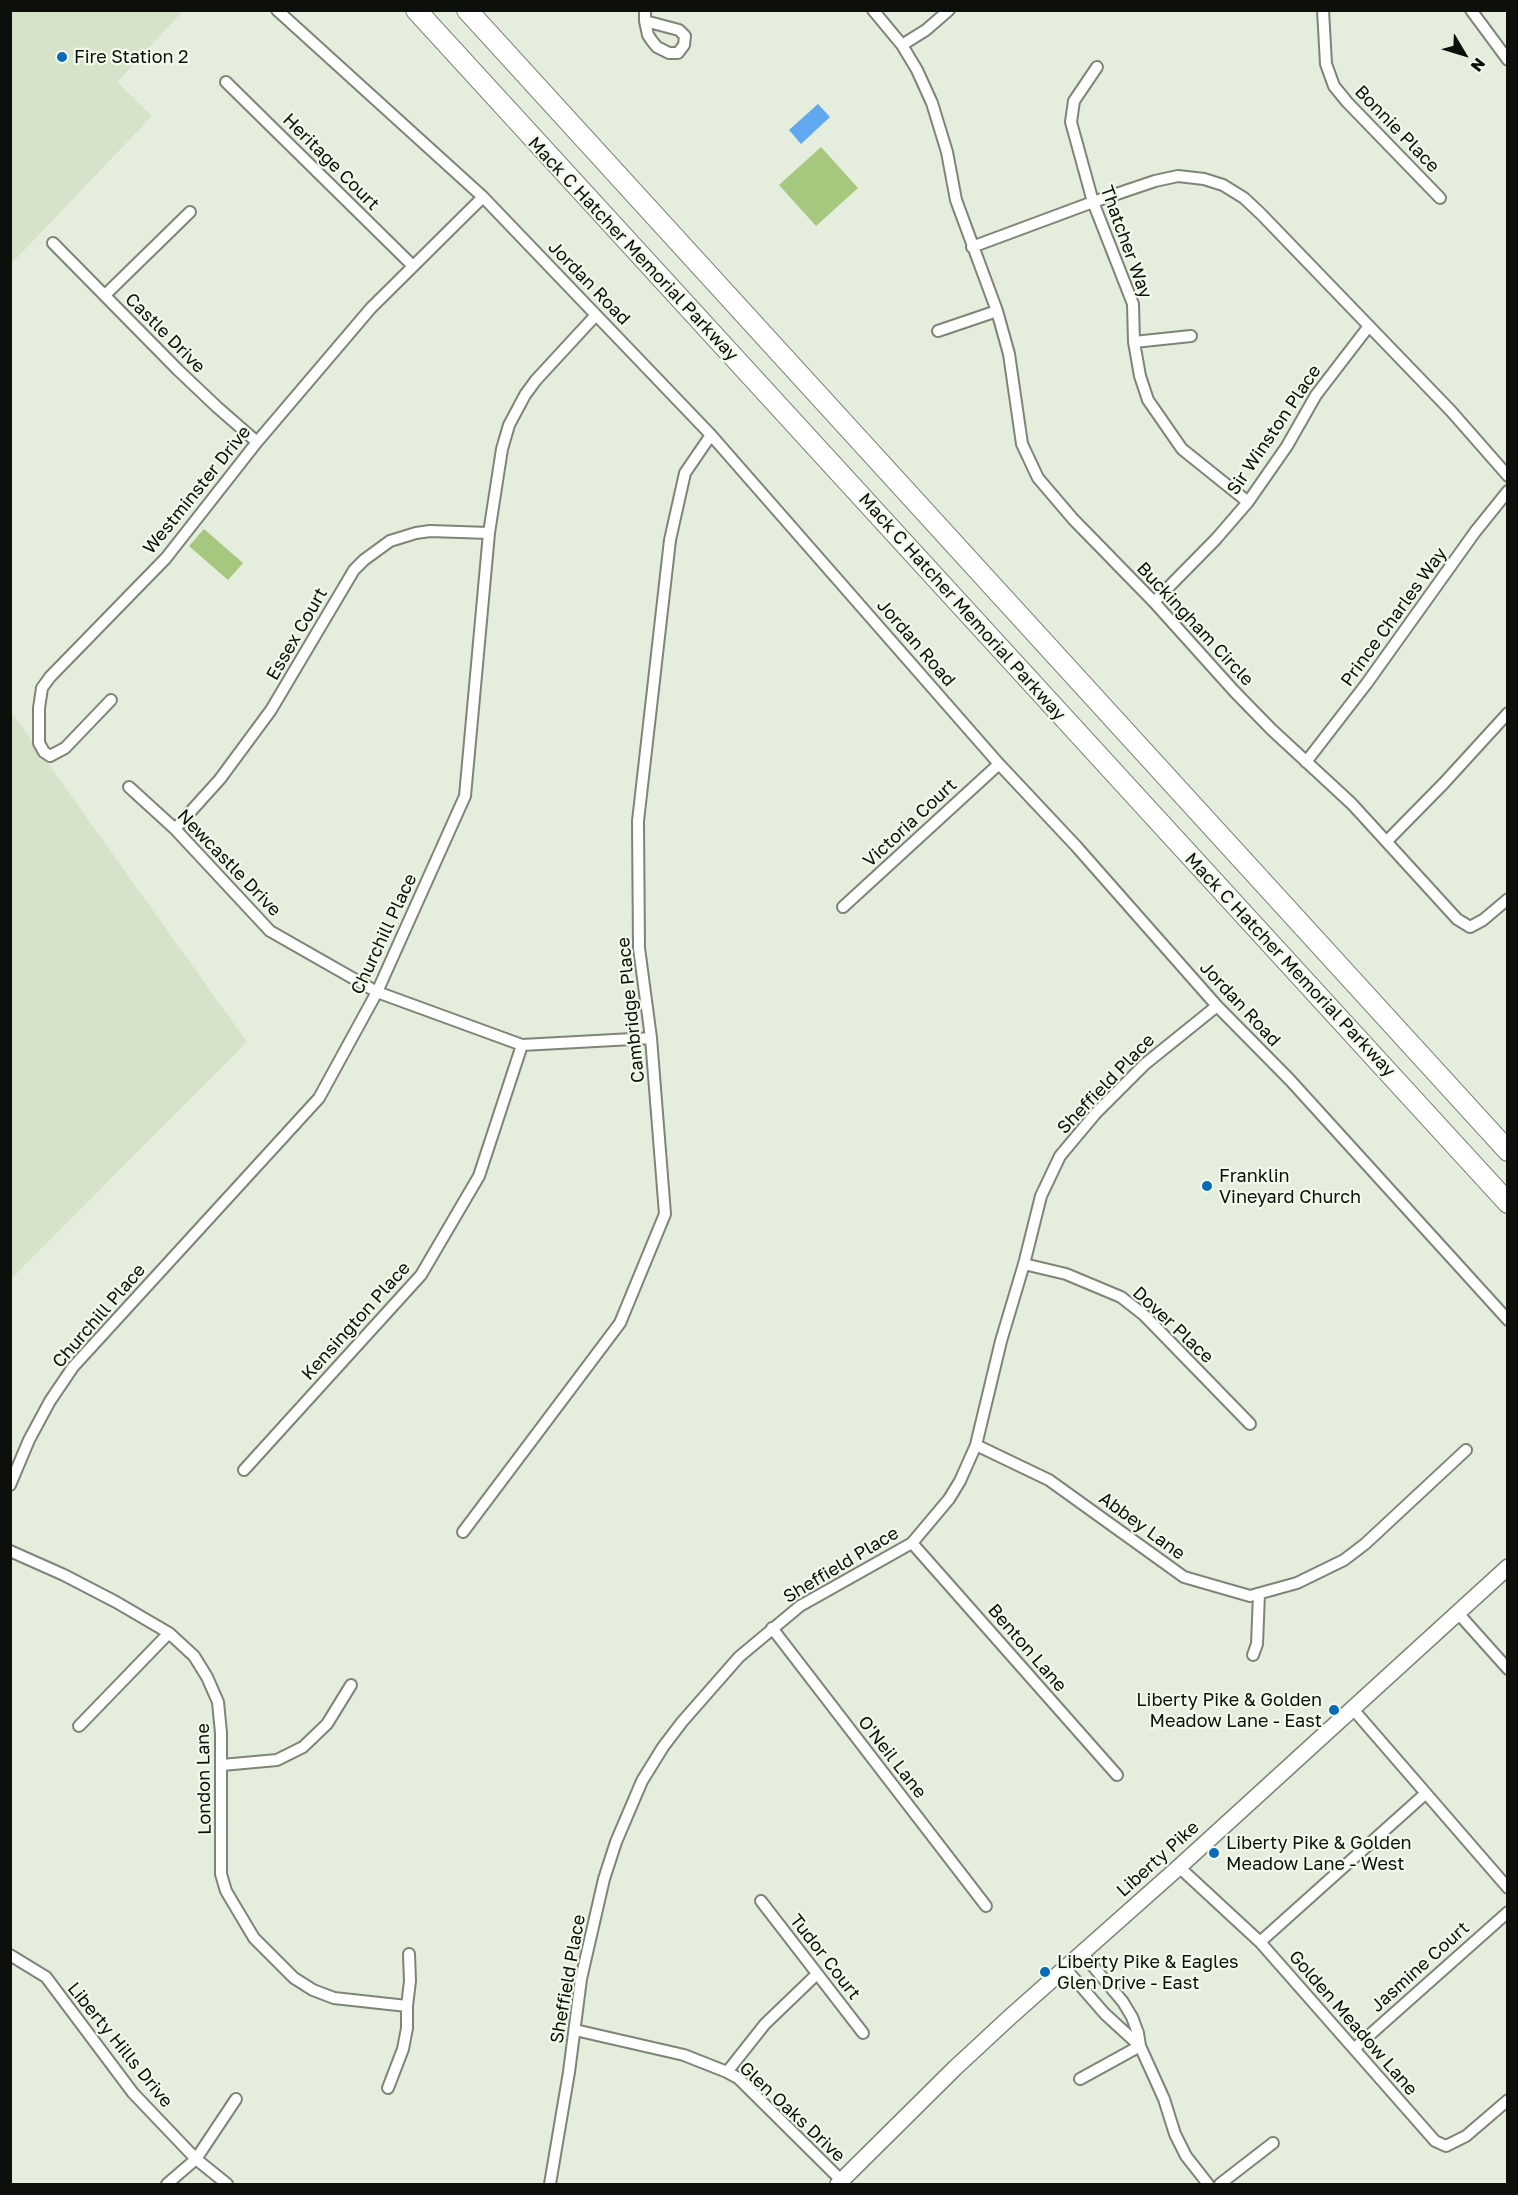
<!DOCTYPE html>
<style>
body{margin:0}
#map{position:relative;width:1518px;height:2195px;overflow:hidden;background:#e5eddd;font-family:"Golos Text",sans-serif}
canvas{display:block}
.frame{position:absolute;inset:0;border:12px solid #0c0f0a;pointer-events:none}
.north{position:absolute;left:1434px;top:24px;width:60px;height:60px;-webkit-text-stroke:4px #f2faeb;paint-order:stroke;rotate:128deg;font-size:16px;font-weight:700;line-height:24px;text-align:center;color:#0c0f0a}
.north::after{content:'';display:block;margin:auto;width:21px;height:27px;background:#0c0f0a;clip-path:polygon(50% 0,100% 100%,50% 72%,0 100%)}
</style>
<div id="map">
<canvas width="1518" height="2195"></canvas>
<div class="frame"></div>
<div class="north">N</div>
</div>
<script>
const ctx = document.querySelector('canvas').getContext('2d');
ctx.lineJoin = 'round';
function paint(path, color) {
  ctx.fillStyle = color;
  ctx.fill(path, 'evenodd');
}
function toPath(rows) {
  const path = new Path2D();
  for (const r of rows) {
    path.moveTo(r[0], r[1]);
    for (let i = 2; i < r.length; i += 2) path.lineTo(r[i], r[i + 1]);
  }
  return path;
}
function stroke(path, color, width, dash) {
  ctx.strokeStyle = color;
  ctx.lineWidth = width;
  ctx.lineCap = dash ? 'butt' : 'round';
  ctx.setLineDash(dash || []);
  ctx.stroke(path);
}
function drawText(font, color, halo, rows, align = 'center') {
  ctx.font = font + ' "Golos Text",sans-serif';
  ctx.lineWidth = 4.5;
  ctx.setLineDash([]);
  ctx.textBaseline = 'middle';
  ctx.strokeStyle = halo;
  ctx.fillStyle = color;
  for (const [text, x, y, turn = 0] of rows) {
    ctx.save();
    ctx.translate(x, y);
    ctx.rotate((+turn || 0) * Math.PI / 180);
    ctx.textAlign = isNaN(turn) ? turn : align;
    if (halo) ctx.strokeText(text, 0, 0);
    ctx.fillText(text, 0, 0);
    ctx.restore();
  }
}
const built = toPath([
 [11,10,183,11,117,82,152,116,11,264],
 [10,710,247,1042,11,1279,10,1279]
]);
const green = toPath([
 [821,147,858,188,816,226,779,185],
 [204,529,243,563,228,580,189,546]
]);
const water = toPath([
 [818,104,830,117,801,144,789,130]
]);
const street = toPath([
 [277,10,483,197,711,435,999,764,1076,846,1217,1006,1290,1080,1508,1320],
 [645,10,645,21,648,35,652,41,657,47,669,53,678,53,684,45,685,36,679,30,645,21],
 [873,10,902,45,917,70,932,103,947,152,956,200,997,311,1009,354,1022,444,1038,478,1073,519,1154,602,1234,691,1271,729,1352,804,1457,919,1470,927,1483,920,1508,899],
 [1323,10,1326,64,1334,86,1347,102,1440,198],
 [1471,10,1508,60],
 [902,45,926,30,949,10],
 [1097,67,1074,101,1071,122,1093,202,1133,304,1134,342,1140,376,1148,400,1182,449,1248,502],
 [226,82,413,266],
 [53,243,178,370,217,407,257,442],
 [972,247,1093,202,1155,181,1178,176,1204,179,1223,185,1244,198,1261,214,1451,411,1508,476],
 [105,295,190,212],
 [938,331,997,311],
 [1134,342,1191,336],
 [1154,602,1216,539,1248,502,1287,446,1316,395,1369,326],
 [111,700,65,748,50,756,44,752,39,743,39,708,42,688,50,677,166,558,257,442,371,308,483,197],
 [1306,762,1367,683,1475,532,1508,491],
 [129,787,175,829,270,931,377,992,522,1045,651,1038],
 [175,829,220,779,271,710,354,570,364,560,390,541,416,533,430,531,489,533],
 [1387,841,1444,783,1508,713],
 [843,907,999,764],
 [1024,1264,1066,1274,1121,1297,1144,1315,1250,1424],
 [976,1445,1049,1480,1184,1577,1250,1596,1297,1583,1344,1560,1365,1544,1466,1450],
 [244,1470,421,1275,479,1176,522,1045],
 [10,1485,29,1440,50,1401,73,1367,319,1098,377,992,465,796,489,533,502,449,509,425,525,395,536,380,596,315],
 [463,1532,620,1323,665,1214,651,1038,639,948,638,821,670,540,685,473,711,435],
 [912,1543,1117,1775],
 [10,1551,64,1575,116,1602,169,1633,194,1656,207,1677,218,1702,221,1733,221,1874,226,1891,254,1938,294,1978,313,1990,334,1998,407,2006],
 [1457,1612,1508,1669],
 [772,1628,986,1906],
 [1253,1655,1257,1644,1259,1594],
 [1352,1708,1508,1888],
 [79,1726,169,1633],
 [222,1765,277,1760,303,1747,327,1724,351,1685],
 [1179,1867,1260,1942,1435,2141,1446,2146,1466,2136,1508,2100],
 [761,1901,863,2033],
 [1260,1942,1425,1794],
 [1082,1953,1123,2002,1132,2017,1138,2033,1140,2046,1164,2099,1175,2134,1186,2156,1208,2184],
 [10,1955,46,1977,133,2093,196,2159,227,2184],
 [1065,1968,1105,2014,1140,2046],
 [575,2030,684,2055,727,2072,738,2078,845,2184],
 [1355,2048,1508,1912],
 [727,2072,765,2024,817,1974],
 [1080,2079,1140,2046],
 [388,2088,403,2049,407,2028,407,2006,410,1981,409,1954],
 [167,2184,196,2159,236,2099],
 [550,2184,569,2072,581,1979,604,1879,616,1842,642,1781,663,1747,682,1722,739,1657,800,1606,912,1543,949,1499,960,1481,976,1445,1001,1341,1024,1264,1041,1196,1060,1156,1096,1113,1145,1064,1217,1006],
 [1220,2184,1273,2143]
]);
const secondary = toPath([
 [838,2184,955,2068,1010,2017,1179,1867,1508,1567]
]);
const highway = toPath([
 [416,10,1508,1203],
 [467,10,1508,1151]
]);
const markers = [
 [62,57,6,"#076cb8"],
 [1207,1186,6,"#076cb8"],
 [1334,1710,6,"#076cb8"],
 [1214,1853,6,"#076cb8"],
 [1045,1972,6,"#076cb8"]
];
const poiNames = [
 ["Fire Station 2",74,57],
 ["Franklin",1219,1176],
 ["Vineyard Church",1219,1197],
 ["Liberty Pike & Golden",1322,1700,"right"],
 ["Meadow Lane - East",1322,1721,"right"],
 ["Liberty Pike & Golden",1226,1843],
 ["Meadow Lane - West",1226,1864],
 ["Liberty Pike & Eagles",1057,1962],
 ["Glen Drive - East",1057,1983]
];
const streetNames = [
 ["Bonnie Place",1397,129,46],
 ["Heritage Court",331,162,45],
 ["Thatcher Way",1126,242,70],
 ["Mack C Hatcher Memorial Parkway",633,249,47],
 ["Jordan Road",589,283,46],
 ["Castle Drive",165,333,45],
 ["Sir Winston Place",1274,430,-56],
 ["Westminster Drive",197,490,-51],
 ["Mack C Hatcher Memorial Parkway",962,607,48],
 ["Prince Charles Way",1394,617,-54],
 ["Buckingham Circle",1195,624,47],
 ["Essex Court",297,634,-60],
 ["Jordan Road",916,643,49],
 ["Victoria Court",910,823,-43],
 ["Newcastle Drive",229,863,46],
 ["Churchill Place",384,934,-65],
 ["Mack C Hatcher Memorial Parkway",1290,965,47],
 ["Jordan Road",1240,1004,47],
 ["Cambridge Place",631,1010,-96],
 ["Sheffield Place",1106,1084,-46],
 ["Churchill Place",99,1316,-49],
 ["Kensington Place",356,1321,-48],
 ["Dover Place",1173,1325,43],
 ["Abbey Lane",1142,1526,36],
 ["Sheffield Place",841,1565,-31],
 ["Benton Lane",1027,1648,49],
 ["O'Neil Lane",892,1757,52],
 ["London Lane",204,1779,-91],
 ["Liberty Pike",1158,1859,-42],
 ["Tudor Court",825,1957,52],
 ["Jasmine Court",1420,1967,-42],
 ["Sheffield Place",568,1979,-80],
 ["Golden Meadow Lane",1353,2023,49],
 ["Liberty Hills Drive",120,2045,51],
 ["Glen Oaks Drive",792,2112,43]
];
paint(built, '#d7e2cb');
paint(green, '#a6c87e');
paint(water, '#60a8ef');
stroke(street, '#7e8577', 14);
stroke(secondary, '#7e8577', 18);
stroke(highway, '#7e8577', 22);
stroke(street, '#fff', 10);
stroke(secondary, '#fff', 15);
stroke(highway, '#fff', 20);
for (const [x, y, r, color] of markers) {
  const dot = new Path2D();
  dot.arc(x, y, r, 0, 2 * Math.PI);
  ctx.fillStyle = color;
  ctx.fill(dot);
  stroke(dot, '#f2faeb', 2);
}
drawText('18px', '#0c0f0a', '#f2faeb', poiNames, 'left');
drawText('18px', '#0c0f0a', '#f2faeb', streetNames);
</script>
